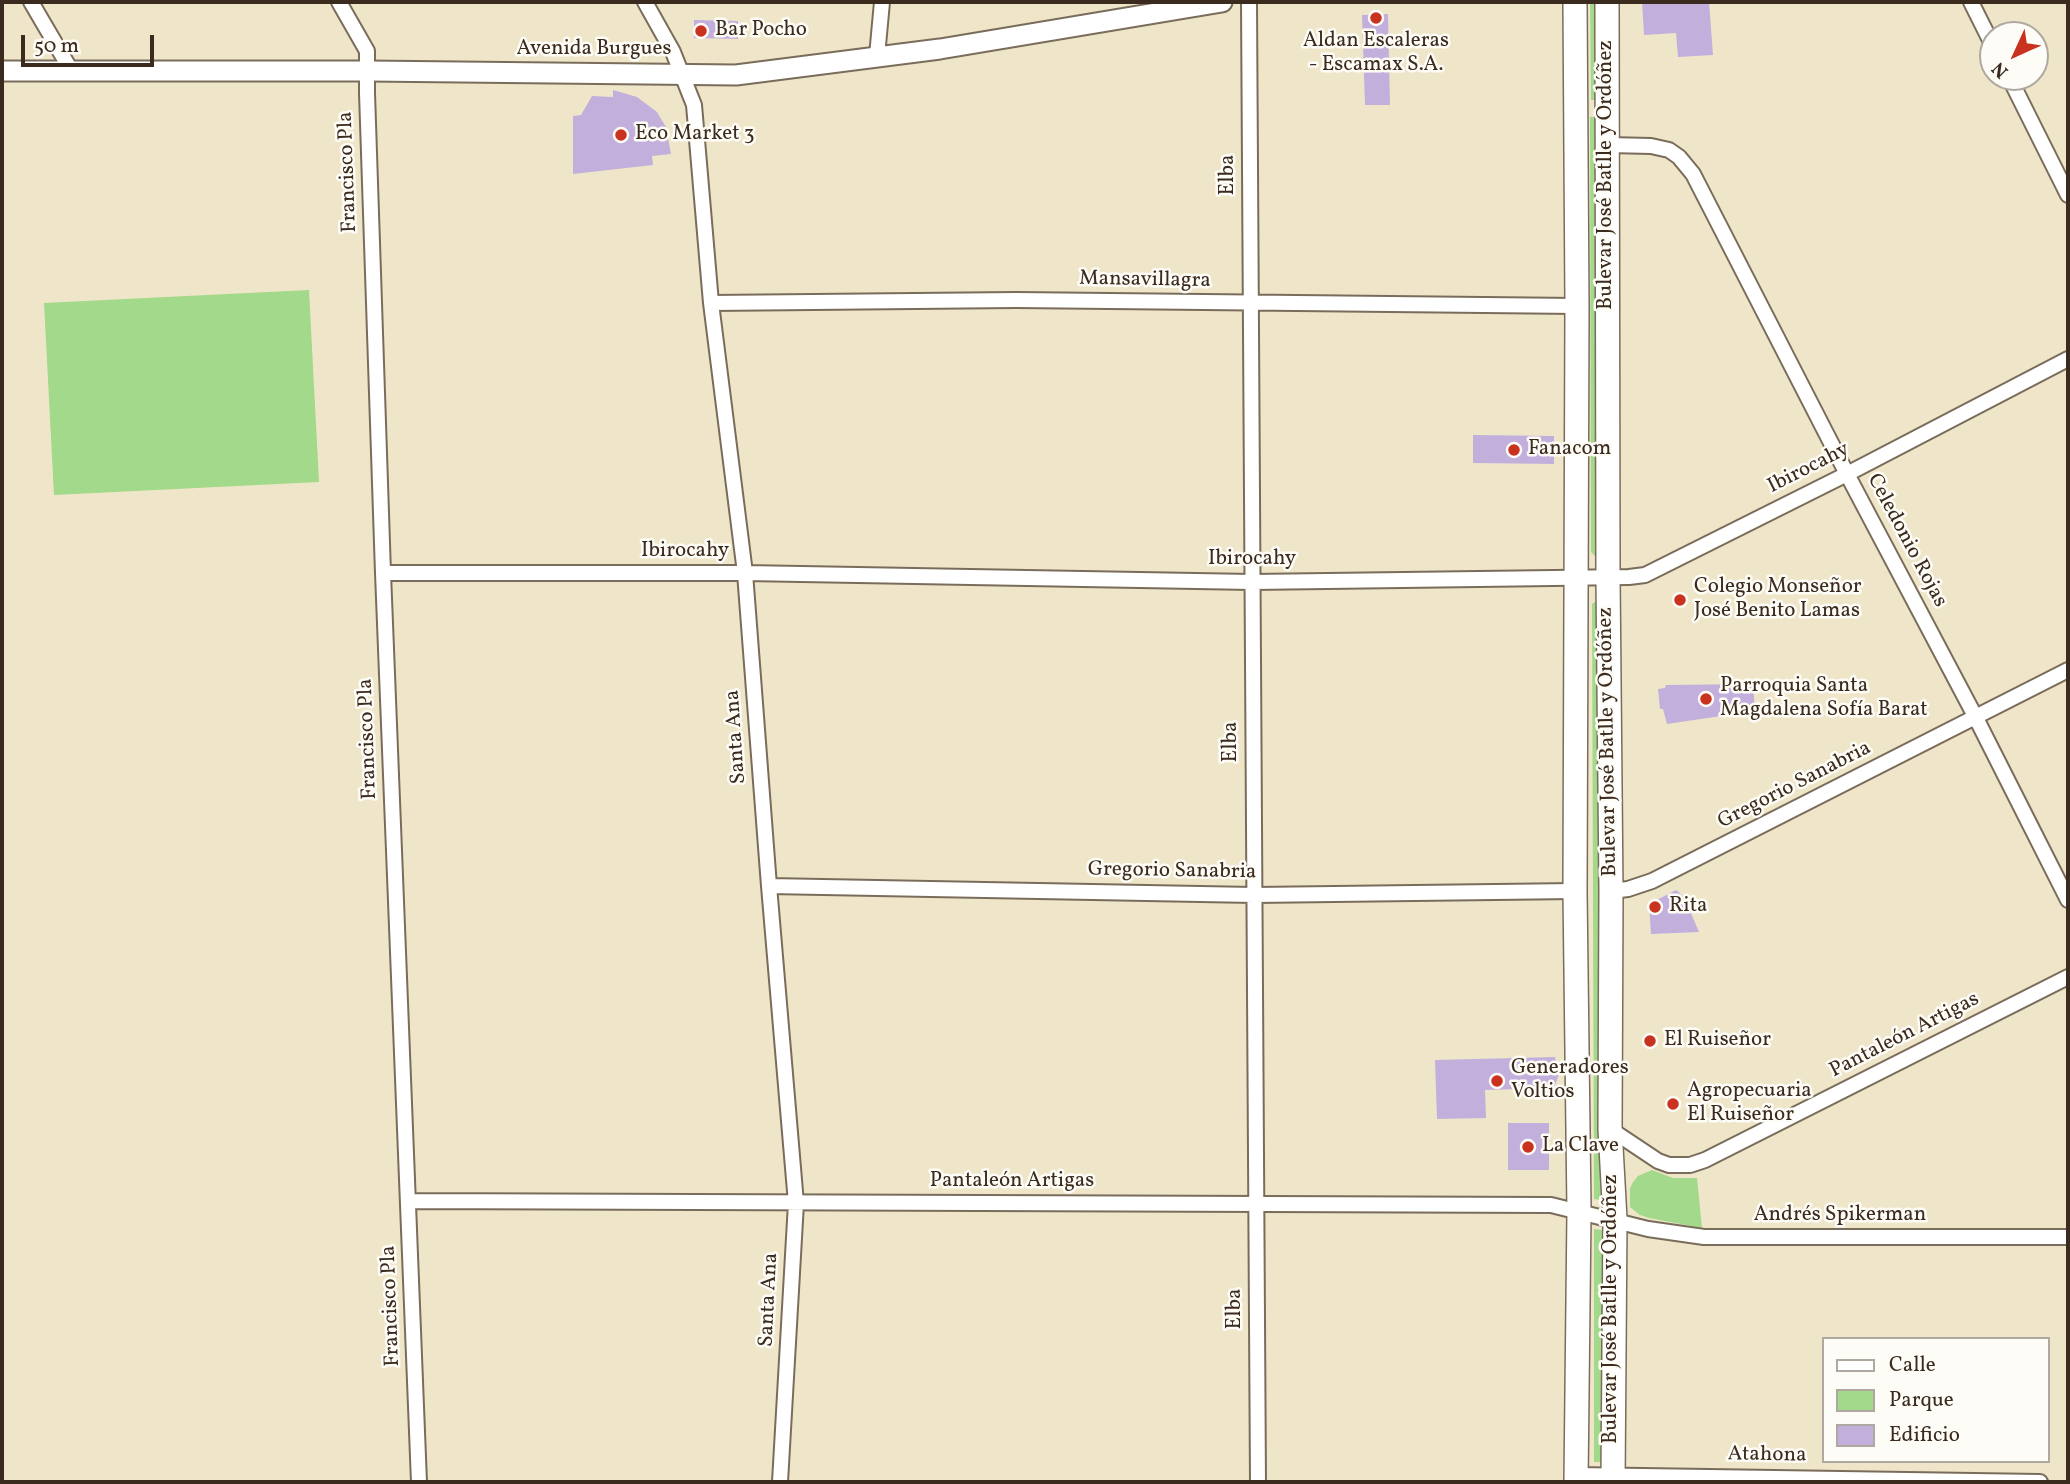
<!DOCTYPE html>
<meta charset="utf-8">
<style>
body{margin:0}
#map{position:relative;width:2070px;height:1484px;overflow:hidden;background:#efe6ca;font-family:Vollkorn,serif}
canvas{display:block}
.frame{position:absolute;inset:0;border:4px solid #3b2a1e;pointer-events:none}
.legend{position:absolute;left:1822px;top:1337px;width:228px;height:126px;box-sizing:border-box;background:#fdfcf7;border:2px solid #afa8a0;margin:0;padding:9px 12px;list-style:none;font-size:21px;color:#3b2a1e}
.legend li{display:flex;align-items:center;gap:14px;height:35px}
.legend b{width:35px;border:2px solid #afa8a0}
.north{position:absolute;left:1979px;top:21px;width:70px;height:70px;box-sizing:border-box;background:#fdfcf7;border:2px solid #afa8a0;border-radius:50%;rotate:225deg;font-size:19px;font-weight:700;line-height:28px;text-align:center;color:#3b2a1e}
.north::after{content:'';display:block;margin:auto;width:24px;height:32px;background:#c8321e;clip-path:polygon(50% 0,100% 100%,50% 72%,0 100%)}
.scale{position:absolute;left:21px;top:35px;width:133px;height:32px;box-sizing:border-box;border:4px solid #3b2a1e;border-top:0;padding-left:9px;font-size:21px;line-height:24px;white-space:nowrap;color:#3b2a1e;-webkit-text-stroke:5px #fdfcf7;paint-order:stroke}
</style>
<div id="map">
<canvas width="2070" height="1484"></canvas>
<div class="frame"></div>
<ul class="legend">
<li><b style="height:9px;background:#fff"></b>Calle</li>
<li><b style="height:19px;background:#a3d98a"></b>Parque</li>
<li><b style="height:19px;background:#c3afdc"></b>Edificio</li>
</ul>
<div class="north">N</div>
<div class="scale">50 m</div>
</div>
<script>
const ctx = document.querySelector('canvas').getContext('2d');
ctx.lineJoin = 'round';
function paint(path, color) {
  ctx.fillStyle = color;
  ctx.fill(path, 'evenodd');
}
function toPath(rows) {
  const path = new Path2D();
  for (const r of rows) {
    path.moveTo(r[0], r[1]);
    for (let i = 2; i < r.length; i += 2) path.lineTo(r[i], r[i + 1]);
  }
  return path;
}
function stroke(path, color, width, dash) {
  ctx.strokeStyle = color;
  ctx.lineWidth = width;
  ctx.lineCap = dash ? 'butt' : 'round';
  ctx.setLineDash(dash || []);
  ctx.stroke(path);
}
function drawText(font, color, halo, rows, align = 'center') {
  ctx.font = font + ' Vollkorn,serif';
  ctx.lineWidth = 5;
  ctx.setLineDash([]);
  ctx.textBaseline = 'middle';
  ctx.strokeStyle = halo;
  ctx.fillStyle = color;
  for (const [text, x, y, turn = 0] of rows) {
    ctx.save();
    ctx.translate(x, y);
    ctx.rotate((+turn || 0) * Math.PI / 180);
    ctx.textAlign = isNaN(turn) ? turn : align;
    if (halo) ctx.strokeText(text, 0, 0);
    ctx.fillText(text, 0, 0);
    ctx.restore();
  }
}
const green = toPath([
 [1590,2,1598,2,1598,100,1591,100],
 [1590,117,1598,117,1597,557,1596,557,1591,552],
 [309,290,319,482,54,495,44,303],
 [1596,601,1600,604,1602,1200,1594,1199,1592,604],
 [1652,1170,1673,1178,1697,1178,1702,1228,1649,1218,1640,1215,1630,1207,1630,1188,1633,1182,1638,1176],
 [1594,1229,1602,1230,1602,1462,1594,1462]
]);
const building = toPath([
 [1642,2,1709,2,1713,55,1678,57,1676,33,1644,35],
 [1388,14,1390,105,1365,105,1362,15],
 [694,20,738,21,738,39,694,38],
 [613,90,637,97,657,112,666,127,671,154,652,156,653,165,573,174,573,116,581,115,592,96,613,97],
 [1473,435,1554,436,1554,464,1473,463],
 [1753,684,1755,711,1667,724,1663,709,1660,709,1658,689,1665,688,1666,685],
 [1676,890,1684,897,1699,932,1651,934,1649,904],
 [1555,1057,1559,1074,1554,1088,1485,1090,1486,1118,1437,1119,1435,1060],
 [1508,1123,1549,1123,1549,1170,1508,1170]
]);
const minor = toPath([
 [31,2,72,72],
 [339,2,367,51,367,93,383,573,419,1482],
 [645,2,673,52,694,105,711,303,745,573,769,886,796,1203,780,1482],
 [1249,2,1258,1482],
 [1971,2,1993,46],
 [877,56,882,2],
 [2009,77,2068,195],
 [1608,145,1651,146,1669,150,1679,157,1693,174,1847,474,1976,718,2068,900],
 [711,303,1016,300,1577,306],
 [383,573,745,573,1252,582,1629,577,1645,575,1847,474,2068,359],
 [769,886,1254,895,1575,891],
 [1611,891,1628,889,1652,881,2068,670],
 [1610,1129,1658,1161,1669,1165,1690,1165,1705,1160,2068,977],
 [409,1201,1551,1205,1648,1229,1704,1237,2068,1237],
 [1576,1475,2040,1482]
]);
const tertiary = toPath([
 [2,71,368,71,736,75,940,49,1222,2]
]);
const primary = toPath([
 [1575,2,1577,306,1575,891,1579,1211,1576,1482],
 [1607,2,1608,577,1611,891,1610,1129,1615,1219,1613,1482]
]);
const markers = [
 [1376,18,7,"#c8321e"],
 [701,31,7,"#c8321e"],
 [621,135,7,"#c8321e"],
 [1514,450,7,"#c8321e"],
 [1680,600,7,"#c8321e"],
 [1706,699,7,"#c8321e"],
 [1655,907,7,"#c8321e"],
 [1650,1041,7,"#c8321e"],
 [1497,1081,7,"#c8321e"],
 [1673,1104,7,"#c8321e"],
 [1528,1147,7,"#c8321e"]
];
const poiNames = [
 ["Bar Pocho",715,31],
 ["Aldan Escaleras",1376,42,"center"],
 ["- Escamax S.A.",1376,66,"center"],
 ["Eco Market 3",635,135],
 ["Fanacom",1528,450],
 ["Colegio Monseñor",1694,588],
 ["José Benito Lamas",1694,612],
 ["Parroquia Santa",1720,687],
 ["Magdalena Sofía Barat",1720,711],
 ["Rita",1669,907],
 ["El Ruiseñor",1664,1041],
 ["Generadores",1511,1069],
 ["Voltios",1511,1093],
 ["Agropecuaria",1687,1092],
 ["El Ruiseñor",1687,1116],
 ["La Clave",1542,1147]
];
const streetNames = [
 ["Avenida Burgues",594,50],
 ["Francisco Pla",349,172,-92],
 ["Elba",1229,175,-90],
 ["Bulevar José Batlle y Ordóñez",1607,175,-90],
 ["Mansavillagra",1145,281,1],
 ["Ibirocahy",1809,469,-27],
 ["Celedonio Rojas",1906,541,62],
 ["Ibirocahy",685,552],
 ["Ibirocahy",1252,560],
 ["Santa Ana",737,737,-94],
 ["Francisco Pla",369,739,-92],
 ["Elba",1232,742,-90],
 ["Bulevar José Batlle y Ordóñez",1609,742,-91],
 ["Gregorio Sanabria",1795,786,-27],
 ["Gregorio Sanabria",1172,872,1],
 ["Pantaleón Artigas",1905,1036,-27],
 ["Pantaleón Artigas",1012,1182],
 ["Andrés Spikerman",1840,1216],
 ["Santa Ana",770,1300,-87],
 ["Francisco Pla",392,1306,-92],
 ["Elba",1236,1309,-90],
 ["Bulevar José Batlle y Ordóñez",1612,1309,-90],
 ["Atahona",1767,1456,1]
];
paint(green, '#a3d98a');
paint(building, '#c3afdc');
stroke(minor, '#7a6c5a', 18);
stroke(tertiary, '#7a6c5a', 23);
stroke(primary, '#7a6c5a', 26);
stroke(minor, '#fff', 14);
stroke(tertiary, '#fff', 19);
stroke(primary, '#fff', 23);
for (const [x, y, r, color] of markers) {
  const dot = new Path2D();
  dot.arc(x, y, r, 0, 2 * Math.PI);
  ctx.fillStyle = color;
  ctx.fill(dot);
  stroke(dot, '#fdfcf7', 2.5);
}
drawText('21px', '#3b2a1e', '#fdfcf7', poiNames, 'left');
drawText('21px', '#3b2a1e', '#fdfcf7', streetNames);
</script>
